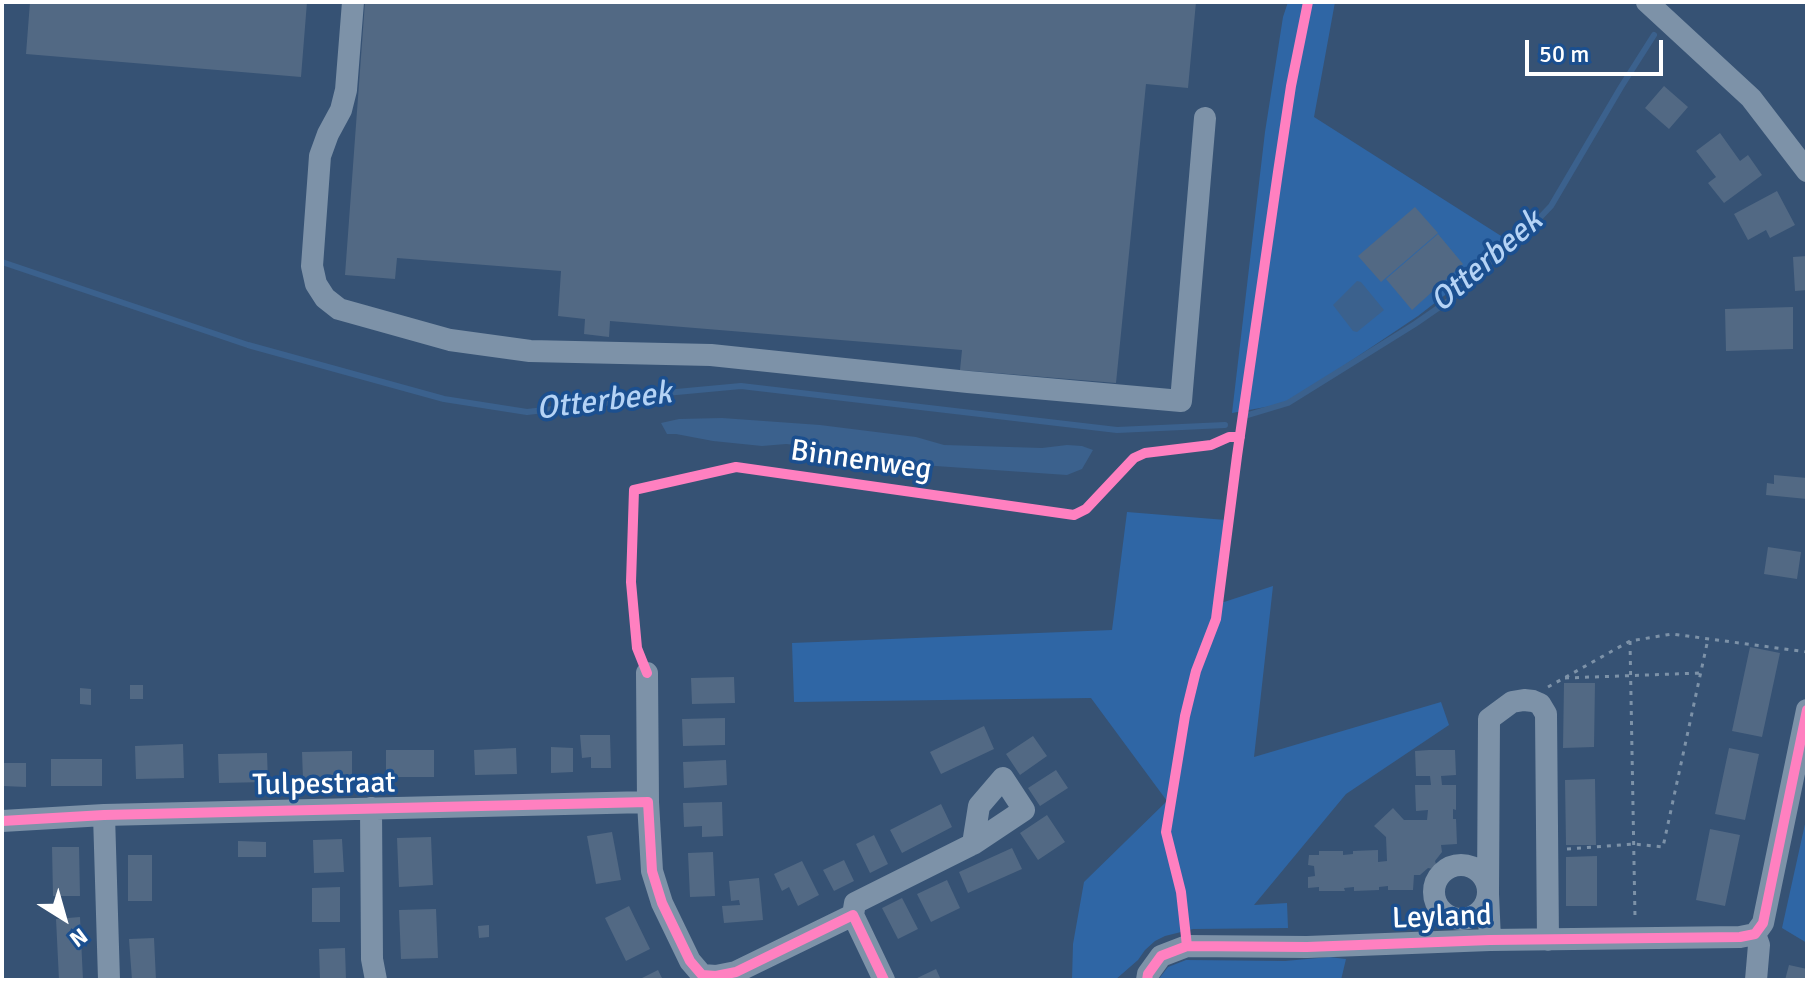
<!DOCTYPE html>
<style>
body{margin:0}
#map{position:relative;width:1809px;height:982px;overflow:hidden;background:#365274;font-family:Signika,sans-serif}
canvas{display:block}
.frame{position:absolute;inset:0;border:4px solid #fff;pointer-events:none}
.north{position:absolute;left:24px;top:878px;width:80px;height:80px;-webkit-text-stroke:6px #1b4f8f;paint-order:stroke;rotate:143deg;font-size:22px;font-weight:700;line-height:32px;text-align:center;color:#fff}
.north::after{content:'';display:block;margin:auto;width:28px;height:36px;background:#fff;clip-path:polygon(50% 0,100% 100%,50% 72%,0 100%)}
.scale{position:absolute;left:1525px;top:40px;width:138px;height:36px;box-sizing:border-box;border:4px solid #fff;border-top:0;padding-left:10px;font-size:24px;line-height:28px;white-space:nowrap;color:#fff;-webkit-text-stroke:6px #1b4f8f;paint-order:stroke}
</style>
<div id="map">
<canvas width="1809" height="982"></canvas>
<div class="frame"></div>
<div class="north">N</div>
<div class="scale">50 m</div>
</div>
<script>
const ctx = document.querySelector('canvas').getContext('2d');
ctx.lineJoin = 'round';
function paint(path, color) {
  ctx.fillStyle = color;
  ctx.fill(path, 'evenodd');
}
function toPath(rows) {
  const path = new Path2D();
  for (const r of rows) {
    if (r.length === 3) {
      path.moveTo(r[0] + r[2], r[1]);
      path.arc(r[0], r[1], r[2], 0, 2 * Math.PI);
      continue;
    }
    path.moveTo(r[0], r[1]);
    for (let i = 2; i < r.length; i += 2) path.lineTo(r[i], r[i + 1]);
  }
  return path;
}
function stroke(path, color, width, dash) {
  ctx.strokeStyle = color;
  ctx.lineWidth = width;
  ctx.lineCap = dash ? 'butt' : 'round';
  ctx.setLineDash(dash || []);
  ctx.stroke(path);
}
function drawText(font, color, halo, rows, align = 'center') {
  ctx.font = font + ' Signika,sans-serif';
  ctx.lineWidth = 7;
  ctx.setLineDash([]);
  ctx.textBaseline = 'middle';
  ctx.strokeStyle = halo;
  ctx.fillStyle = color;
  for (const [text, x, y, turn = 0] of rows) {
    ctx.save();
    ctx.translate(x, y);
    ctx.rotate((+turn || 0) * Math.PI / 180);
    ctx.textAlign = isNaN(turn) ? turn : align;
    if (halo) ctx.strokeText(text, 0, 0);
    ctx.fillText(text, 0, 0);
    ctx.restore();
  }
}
const green = toPath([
 [1288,2,1335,2,1314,117,1509,241,1498,254,1418,316,1288,403,1232,413,1265,132,1283,17],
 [1127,512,1226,520,1221,603,1273,586,1254,757,1441,702,1449,725,1346,794,1254,905,1287,903,1288,928,1193,929,1165,936,1155,941,1145,950,1138,960,1115,980,1072,980,1073,944,1084,882,1167,801,1091,698,794,702,792,643,1112,630],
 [1807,815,1807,943,1782,928],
 [1329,957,1346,959,1341,980,1158,980,1168,967,1186,960,1285,961]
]);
const water = toPath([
 [1357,281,1361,282,1384,310,1357,332,1353,331,1333,305],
 [722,418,820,425,916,437,944,445,1042,448,1067,445,1082,446,1093,450,1082,469,1067,475,921,465,816,447,786,444,762,446,713,441,676,434,667,434,661,423,679,419]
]);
const stream = toPath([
 [2,262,248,345,444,399,527,412,622,401,644,395,741,386,1117,430,1225,425],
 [1248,415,1288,403,1415,324,1454,297,1499,254,1532,226,1551,206,1621,87,1654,35]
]);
const building = toPath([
 [30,2,307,2,301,77,26,54],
 [365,2,1196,2,1188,88,1146,84,1116,383,960,370,962,350,610,321,609,337,584,334,585,319,558,316,561,271,397,258,395,279,345,275],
 [1664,86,1688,107,1669,129,1645,108],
 [1720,133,1740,161,1748,155,1762,175,1724,203,1708,183,1716,177,1696,151],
 [1777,191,1795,225,1770,238,1766,230,1748,240,1734,214],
 [1415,207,1438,233,1381,282,1358,256],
 [1438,234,1463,264,1412,310,1386,279],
 [1807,256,1807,290,1795,291,1793,257],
 [1793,307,1793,349,1726,351,1725,309],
 [1774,475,1807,478,1807,499,1766,495,1767,483,1774,484],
 [1768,547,1801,552,1797,579,1764,574],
 [1750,647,1780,653,1762,737,1732,731],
 [734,677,735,703,692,704,691,678],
 [1564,683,1595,683,1594,747,1563,748],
 [130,685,143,685,143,699,130,699],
 [80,688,91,689,91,705,80,704],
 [725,718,725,745,683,746,682,719],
 [984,726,994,749,941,774,930,752],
 [580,735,610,735,611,768,591,768,591,757,582,758],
 [1033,736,1047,756,1020,775,1006,754],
 [183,744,184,778,136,779,135,746],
 [551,747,573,748,573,772,551,773],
 [516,748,517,774,475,775,474,750],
 [1729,748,1759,754,1745,820,1715,814],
 [386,750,434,750,434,777,386,777],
 [1429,750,1455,750,1456,775,1441,776,1442,785,1456,785,1456,810,1453,809,1453,819,1456,819,1457,844,1441,845,1442,852,1435,861,1436,864,1433,869,1428,868,1420,875,1414,875,1413,890,1388,890,1388,886,1379,887,1379,890,1354,891,1354,887,1344,888,1345,891,1319,891,1319,887,1308,888,1308,877,1315,876,1314,866,1308,865,1309,855,1319,855,1319,851,1343,851,1343,855,1353,854,1353,851,1378,850,1378,862,1387,861,1386,837,1374,826,1393,808,1404,820,1427,820,1428,810,1416,811,1415,785,1431,785,1430,776,1416,776,1415,751],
 [352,751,352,778,303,779,302,752],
 [267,753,268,782,219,783,218,754],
 [51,759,102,759,102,786,51,786],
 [726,760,727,785,684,788,683,762],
 [4,763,26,763,26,787,3,786],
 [1056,770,1068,788,1040,806,1028,788],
 [1595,779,1596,845,1566,845,1565,780],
 [722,802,723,836,702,837,702,826,684,827,683,803],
 [941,804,952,827,902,853,890,830],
 [1047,815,1065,842,1038,860,1020,833],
 [1710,829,1740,835,1725,906,1696,900],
 [612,832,621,880,596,884,587,836],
 [874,835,888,864,870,873,856,844],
 [431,837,433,885,399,887,397,838],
 [342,839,344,872,314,873,313,840],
 [238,841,266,842,266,857,238,857],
 [52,847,79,847,80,896,53,896],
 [1012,848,1022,869,968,893,959,872],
 [713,852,715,896,690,897,688,853],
 [128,855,152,855,152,901,128,901],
 [1597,856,1597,906,1566,906,1566,857],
 [844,860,854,881,834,891,823,870],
 [802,861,819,895,798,906,789,887,782,891,774,874],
 [759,878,763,920,724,923,722,906,740,905,739,900,731,901,729,881],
 [947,880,960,908,931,922,917,894],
 [340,887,340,922,312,922,312,888],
 [902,898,918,929,898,939,882,908],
 [629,906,650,949,626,961,605,918],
 [436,909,438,958,401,959,399,910],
 [80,917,83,980,59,980,56,919],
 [489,925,489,937,479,938,478,926],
 [154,938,156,980,132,980,129,939],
 [345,948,346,980,320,980,319,949],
 [1789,965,1807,969,1807,980,1785,980],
 [936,969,941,980,913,980],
 [658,970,663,980,638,980]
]);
const path = toPath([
 [1630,641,1635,917],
 [1565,678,1701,673],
 [1548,687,1630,641,1672,634,1807,652],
 [1567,849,1634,844,1663,847,1708,639]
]);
const minor = toPath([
 [353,2,346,90,341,110,328,134,320,156,312,266,316,284,325,298,339,309,450,340,530,351,711,355,968,382,1181,401,1205,118],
 [1647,2,1751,98,1807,171],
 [647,673,648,802,652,871,662,903,690,961,702,975,716,976,736,972,853,915,884,980],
 [371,808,372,959,376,980],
 [104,815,109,980],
 [2,821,104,815,648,802],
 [1461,892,27],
 [853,915,855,903,973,844,1024,810,1003,778,979,806,973,844],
 [1755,934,1763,923,1807,710],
 [1755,934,1759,945,1756,980],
 [1490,940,1488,894,1489,719,1512,702,1524,700,1533,701,1540,704,1546,714,1548,940],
 [1147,980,1148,974,1161,956,1187,946,1307,947,1490,940,1740,937,1755,934]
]);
const cycleway = toPath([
 [647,673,637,648,631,582,634,490,736,467,1074,515,1086,509,1134,458,1145,453,1211,445,1229,437,1240,437],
 [2,821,104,815,648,802,652,871,662,903,690,961,702,975,716,976,736,972,853,915,884,980],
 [1187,946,1181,892,1166,832,1185,716,1196,671,1216,619,1237,456,1278,172,1291,86,1308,2],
 [1147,980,1148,974,1161,956,1187,946,1307,947,1490,940,1740,937,1755,934,1763,923,1807,710]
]);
const streetNames = [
 ["Binnenweg",861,461,8],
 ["Tulpestraat",324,785,-1],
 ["Leyland",1442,918,-2]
];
const waterNames = [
 ["Otterbeek",1487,262,-41],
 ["Otterbeek",604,402,-7]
];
paint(green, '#2f66a5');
paint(water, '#3b618d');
stroke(stream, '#3b618d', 6);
paint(building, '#526984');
stroke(path, '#7d92a8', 3, [4, 6]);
stroke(minor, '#7d92a8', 22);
stroke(cycleway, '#ff80c0', 10);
drawText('30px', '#fff', '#1b4f8f', streetNames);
drawText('italic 32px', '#b5d3f5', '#1b4f8f', waterNames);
</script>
